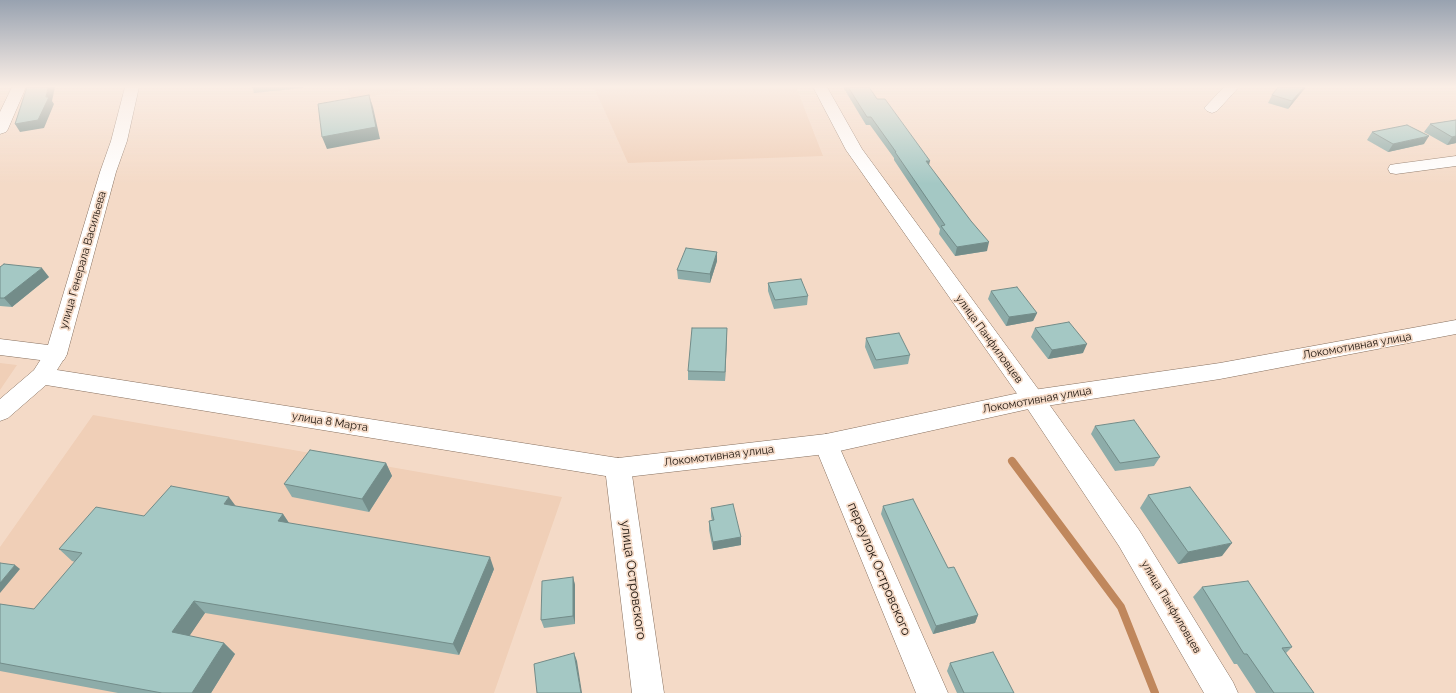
<!DOCTYPE html>
<meta charset="utf-8">
<style>
body{margin:0}
canvas{display:block;background:#f4dac7}
</style>
<canvas width="1456" height="693"></canvas>
<script>
const ctx = document.querySelector('canvas').getContext('2d');
ctx.lineJoin = 'round';
function paint(path, color) {
  ctx.fillStyle = color;
  ctx.fill(path, 'evenodd');
}
function toPath(rows) {
  const path = new Path2D();
  for (const r of rows) {
    path.moveTo(r[0], r[1]);
    for (let i = 2; i < r.length; i += 2) path.lineTo(r[i], r[i + 1]);
  }
  return path;
}
function stroke(path, color, width, dash) {
  ctx.strokeStyle = color;
  ctx.lineWidth = width;
  ctx.lineCap = dash ? 'butt' : 'round';
  ctx.setLineDash(dash || []);
  ctx.stroke(path);
}
function drawText(font, color, halo, rows, align = 'center') {
  ctx.font = font + ' Raleway,sans-serif';
  ctx.lineWidth = 3.5;
  ctx.setLineDash([]);
  ctx.textBaseline = 'middle';
  ctx.strokeStyle = halo;
  ctx.fillStyle = color;
  for (const [text, x, y, turn = 0] of rows) {
    ctx.save();
    ctx.translate(x, y);
    ctx.rotate((+turn || 0) * Math.PI / 180);
    ctx.textAlign = isNaN(turn) ? turn : align;
    if (halo) ctx.strokeText(text, 0, 0);
    ctx.fillText(text, 0, 0);
    ctx.restore();
  }
}
const built = toPath([
 [348,87,424,87,351,99],
 [594,87,796,87,823,156,628,163],
 [0,363,17,365,0,390],
 [93,415,562,497,494,693,0,693,0,547]
]);
const stream = toPath([
 [1012,461,1121,607,1155,693]
]);
const minor = toPath([
 [12,87,26,87,8,129,6,132,0,134,0,112,12,87],
 [125,87,139,87,127,141,116,172,67,354,64,360,56,362,0,355,0,339,48,345,100,172,111,141,125,87],
 [813,87,827,87,862,149,1041,393,1139,530,1233,682,1238,693,1204,693,1119,546,1025,405,846,150,813,87],
 [1224,87,1239,87,1217,111,1212,113,1207,111,1204,108,1207,105,1224,87],
 [1456,156,1456,166,1396,174,1390,173,1388,169,1390,165,1396,164,1456,156],
 [826,434,835,437,838,444,948,693,916,693,814,444,817,437,826,434],
 [618,458,627,461,631,468,664,693,632,693,605,468,609,461,618,458]
]);
const major = toPath([
 [1456,320,1456,334,1220,379,1033,408,826,454,618,478,46,385,8,418,0,421,0,399,34,370,48,348,56,346,64,348,67,354,57,370,618,458,826,434,1033,390,1220,363,1456,320]
]);
const wall = toPath([
 [252,87,303,87,303,88,254,93],
 [843,87,869,87,877,99,929,166,987,251,955,256,939,234,940,229,894,160,894,158,870,125,866,125],
 [1306,87,1288,109,1268,103,1272,95],
 [1456,120,1456,143,1447,145,1424,132,1430,124],
 [1372,132,1424,144,1388,152,1367,140],
 [717,252,717,261,710,283,678,279,677,270],
 [0,267,49,277,12,307,0,306],
 [768,283,808,296,807,305,774,309,768,291],
 [991,291,1037,313,1033,321,1006,326,988,299],
 [727,328,725,381,688,380,688,371],
 [1035,328,1083,353,1048,359,1031,337],
 [866,338,910,355,908,364,874,369,865,347],
 [1095,426,1160,457,1154,466,1115,471,1091,434],
 [386,463,392,476,369,512,292,497,284,484],
 [1148,495,1222,556,1178,564,1140,508],
 [236,506,283,514,289,523,494,569,459,655,205,613,189,636,224,643,235,654,211,693,118,693,0,671,0,604,34,609,75,562,72,561,59,549,144,516],
 [883,506,948,568,978,615,975,623,933,634,881,514],
 [711,508,741,537,741,545,713,550,709,530,709,521,712,521,711,516],
 [573,577,575,585,575,624,544,628,541,620],
 [1202,587,1292,647,1286,653,1314,693,1256,693,1237,664,1234,664,1193,597],
 [950,663,1014,693,957,693,947,671]
]);
const shadedWall = toPath([
 [48,87,55,87,52,101,54,104,44,128,20,132,15,124,46,97],
 [1304,87,1306,87,1288,109,1292,101],
 [369,95,373,107,380,139,327,149,322,137],
 [1429,136,1424,144,1388,152,1393,144],
 [1456,136,1456,143,1447,145,1452,137],
 [926,161,930,161,928,169],
 [989,242,987,251,955,256,957,247],
 [717,252,717,261,710,283,710,274],
 [42,268,49,277,12,307,4,298],
 [1037,313,1033,321,1006,326,1009,317],
 [727,328,727,337,725,381,725,372],
 [1087,344,1083,353,1048,359,1052,350],
 [386,463,392,476,369,512,362,499],
 [229,497,238,509,224,504],
 [283,514,291,526,278,521],
 [741,537,741,545,713,550,713,542],
 [1232,543,1222,556,1178,564,1188,552],
 [490,557,494,569,459,655,453,644],
 [15,565,20,569,0,593,0,583],
 [573,577,575,585,575,624,573,616],
 [194,601,205,613,184,644,172,632],
 [978,615,975,623,933,634,936,626],
 [224,643,235,654,211,693,192,693],
 [574,653,577,661,582,693,581,693]
]);
const building = toPath([
 [27,87,48,87,46,97,49,97,38,120,15,124,27,87],
 [848,87,869,87,877,99,885,99,930,161,926,161,971,221,989,242,957,247,941,226,945,225,895,152,896,152,871,117,867,117,848,87],
 [1278,87,1304,87,1292,101,1272,95,1278,87],
 [369,95,376,127,322,137,318,104,369,95],
 [1456,120,1456,136,1452,137,1430,124,1456,120],
 [1407,125,1429,136,1393,144,1372,132,1407,125],
 [686,248,717,252,710,274,677,270,686,248],
 [4,264,42,268,4,298,0,298,0,267,4,264],
 [801,279,808,296,775,300,768,283,801,279],
 [1017,287,1037,313,1009,317,991,291,1017,287],
 [1069,322,1087,344,1052,350,1035,328,1069,322],
 [692,328,727,328,725,372,688,371,692,328],
 [899,333,910,355,876,360,866,338,899,333],
 [1134,420,1160,457,1120,463,1095,426,1134,420],
 [310,450,386,463,362,499,284,484,310,450],
 [171,486,229,497,224,504,283,514,278,521,490,557,453,644,194,601,172,632,224,643,192,693,162,693,0,663,0,604,34,609,82,553,59,549,96,507,144,516,171,486],
 [1190,487,1232,543,1188,552,1148,495,1190,487],
 [913,499,948,568,954,567,978,615,936,626,883,506,913,499],
 [733,504,741,537,713,542,709,521,714,520,711,508,733,504],
 [0,563,15,565,0,583,0,563],
 [573,577,573,616,541,620,542,581,573,577],
 [1248,581,1292,647,1282,648,1314,693,1274,693,1247,654,1244,654,1202,587,1248,581],
 [993,652,1014,693,964,693,950,663,993,652],
 [574,653,581,693,537,693,534,664,574,653]
]);
const streetNames = [
 ["улица Генерала Васильева",83,260,-74],
 ["улица Панфиловцев",989,339,54],
 ["Локомотивная улица",1357,346,-10],
 ["Локомотивная улица",1037,400,-10],
 ["улица 8 Марта",330,422,9],
 ["Локомотивная улица",719,456,-7],
 ["улица Панфиловцев",1171,607,59]
];
const nearStreetnames = [
 ["переулок Островского",879,569,67],
 ["улица Островского",633,580,82]
];
paint(built, '#f0cfb7');
stroke(stream, '#c0875c', 8);
stroke(minor, '#87705f', 1);
stroke(major, '#87705f', 1);
paint(minor, '#fff');
paint(major, '#fff');
paint(wall, '#8daca9');
paint(shadedWall, '#738c89');
paint(building, '#a4c8c4');
stroke(building, '#738c89', 1);
const sky = ctx.createLinearGradient(0, 0, 0, 184);
sky.addColorStop(0, '#98a2b0');
sky.addColorStop(0.47, '#faeee6');
sky.addColorStop(1, '#faeee600');
ctx.fillStyle = sky;
ctx.fillRect(0, 0, 1456, 184);
drawText('11px', '#1c130c', '#f4dac7', streetNames);
drawText('13px', '#1c130c', '#f4dac7', nearStreetnames);
</script>
